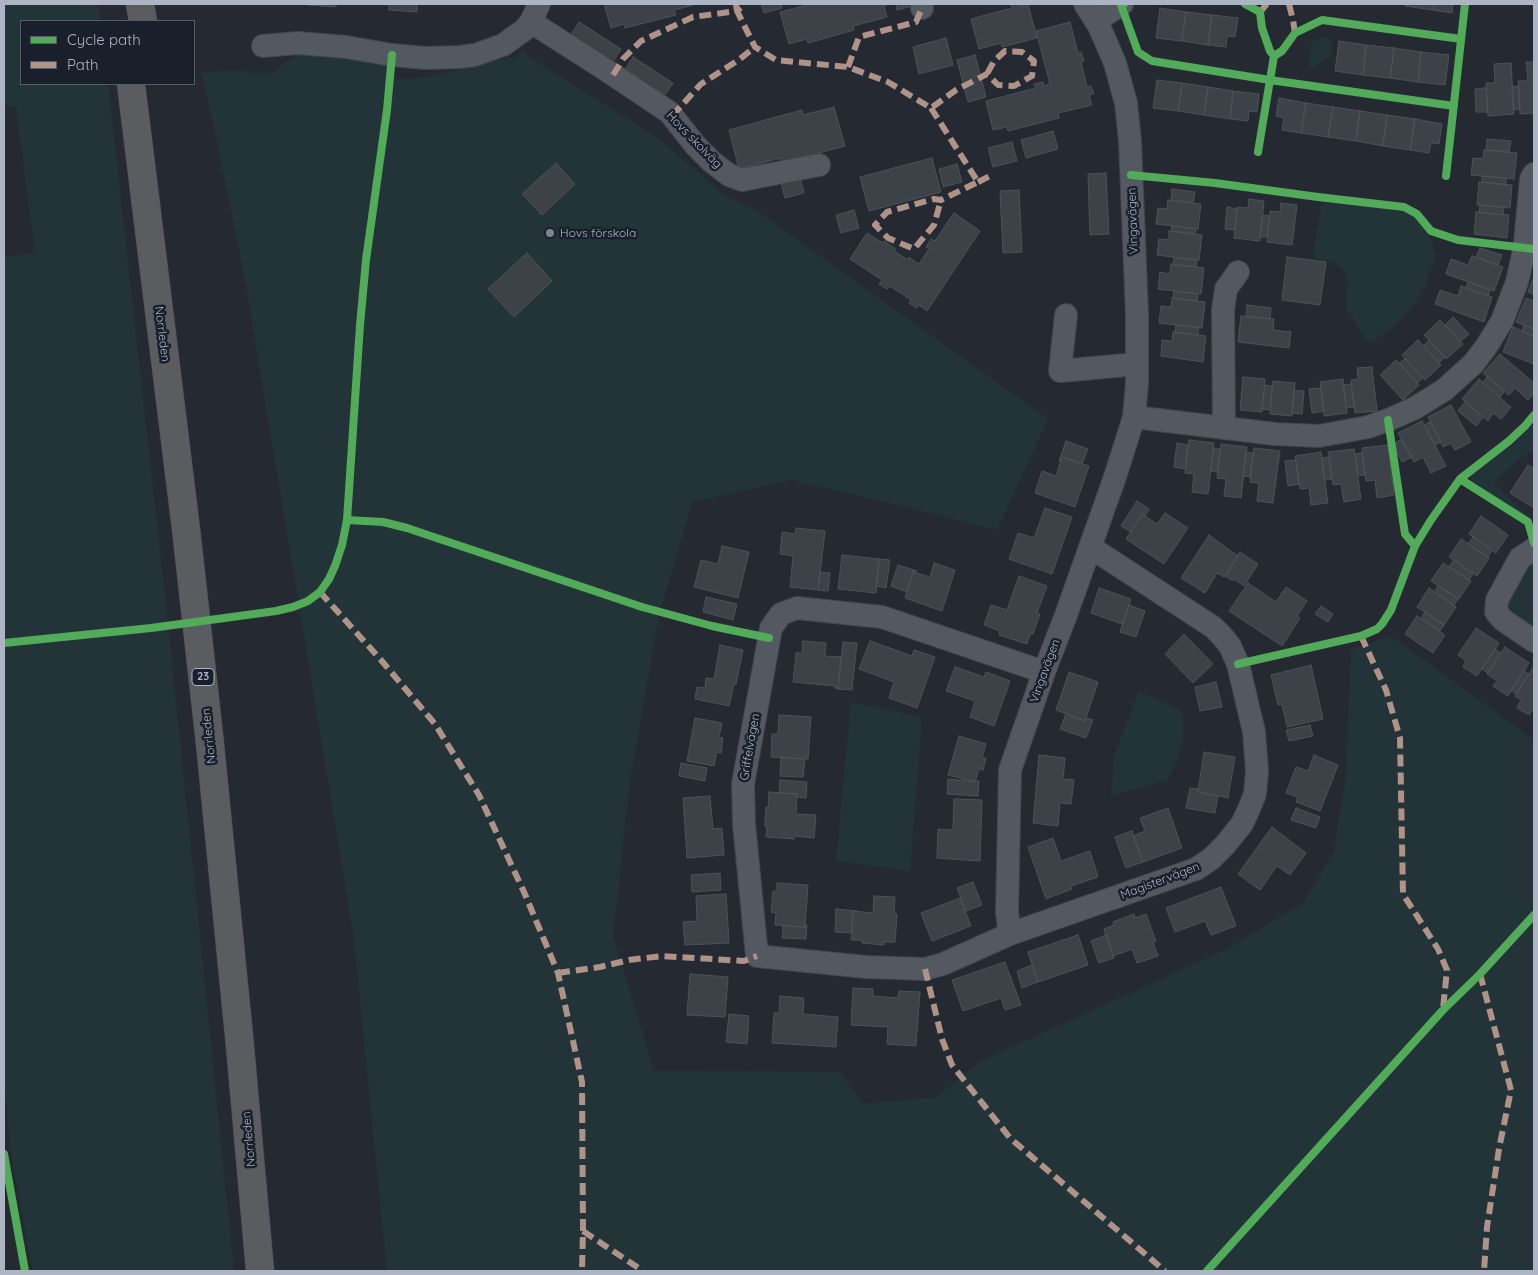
<!DOCTYPE html>
<meta charset="utf-8">
<style>
body{margin:0}
#map{position:relative;width:1538px;height:1275px;overflow:hidden;background:#252a32;font-family:Quicksand,sans-serif}
canvas{display:block}
.frame{position:absolute;inset:0;border:5px solid #adb5c4;pointer-events:none}
.legend{position:absolute;left:20px;top:20px;width:175px;height:65px;box-sizing:border-box;background:#19202c;border:1px solid #545c69;margin:0;padding:6px 9px;list-style:none;font-size:15px;color:#adb5c4}
.legend li{display:flex;align-items:center;gap:10px;height:25px}
.legend b{width:25px;border:1px solid #545c69}
</style>
<div id="map">
<canvas width="1538" height="1275"></canvas>
<div class="frame"></div>
<ul class="legend">
<li><b style="height:6px;background:#51ab58"></b>Cycle path</li>
<li><b style="height:6px;background:#af9288"></b>Path</li>
</ul>
</div>
<script>
const ctx = document.querySelector('canvas').getContext('2d');
ctx.lineJoin = 'round';
function paint(path, color) {
  ctx.fillStyle = color;
  ctx.fill(path, 'evenodd');
}
function toPath(rows) {
  const path = new Path2D();
  for (const r of rows) {
    path.moveTo(r[0], r[1]);
    for (let i = 2; i < r.length; i += 2) path.lineTo(r[i], r[i + 1]);
  }
  return path;
}
function stroke(path, color, width, dash) {
  ctx.strokeStyle = color;
  ctx.lineWidth = width;
  ctx.lineCap = dash ? 'butt' : 'round';
  ctx.setLineDash(dash || []);
  ctx.stroke(path);
}
function drawText(font, color, halo, rows, align = 'center') {
  ctx.font = font + ' Quicksand,sans-serif';
  ctx.lineWidth = 5;
  ctx.setLineDash([]);
  ctx.textBaseline = 'middle';
  ctx.strokeStyle = halo;
  ctx.fillStyle = color;
  for (const [text, x, y, turn = 0] of rows) {
    ctx.save();
    ctx.translate(x, y);
    ctx.rotate((+turn || 0) * Math.PI / 180);
    ctx.textAlign = isNaN(turn) ? turn : align;
    if (halo) ctx.strokeText(text, 0, 0);
    ctx.fillText(text, 0, 0);
    ctx.restore();
  }
}
const green = toPath([
 [4,4,98,4,100,21,21,21,21,84,108,84,166,604,234,1271,33,1271,13,1166,4,1084,4,257,35,253,16,107,4,106],
 [1325,37,1331,42,1333,48,1330,56,1313,68,1308,65,1312,54,1309,48,1313,42,1320,38],
 [524,51,526,55,658,138,724,195,760,213,1048,419,997,530,902,506,792,480,692,502,659,615,630,780,613,936,654,1071,840,1072,863,1104,937,1097,979,1062,1229,948,1304,902,1334,851,1346,776,1351,650,1391,636,1534,740,1534,1271,387,1271,354,938,246,285,215,132,201,72,238,71,258,73,274,72,286,62,304,52,381,61,398,80,433,76,475,66,514,57],
 [1327,202,1377,207,1406,213,1417,219,1423,226,1429,236,1433,245,1435,256,1433,264,1426,283,1420,295,1412,307,1394,327,1371,342,1367,341,1346,308,1348,279,1342,268,1332,262,1318,259,1315,256,1314,252,1321,207],
 [1534,424,1534,450,1517,461,1494,482,1527,516,1513,509,1471,480,1471,475,1516,442],
 [1534,565,1534,633,1506,611,1508,593,1527,566],
 [1139,691,1179,710,1183,716,1183,738,1180,749,1174,768,1167,780,1111,796,1114,755],
 [851,702,922,717,910,871,836,861]
]);
const building = toPath([
 [308,4,336,4,336,7,308,5,308,4],
 [389,4,417,4,417,12,389,10,389,4],
 [604,4,697,4,674,10,676,15,625,28,624,24,611,28,604,4],
 [761,4,781,4,782,8,764,13,761,4],
 [811,4,887,4,887,5,884,6,887,17,853,26,854,30,808,43,807,39,789,44,780,12,811,4],
 [896,4,916,4,916,5,897,10,896,4],
 [1015,4,1020,4,1020,6,1028,4,1037,38,1002,47,1001,43,979,49,971,19,1012,8,1011,5,1015,4],
 [1406,4,1434,4,1433,10,1405,6,1406,4],
 [1434,4,1453,4,1452,13,1433,10,1434,4],
 [1160,8,1186,12,1182,41,1156,38,1160,8],
 [1186,12,1212,15,1208,45,1182,41,1186,12],
 [1212,15,1238,18,1235,37,1227,36,1226,47,1208,45,1212,15],
 [579,22,621,49,611,65,569,38,579,22],
 [1070,22,1078,53,1081,52,1084,61,1081,62,1087,87,1091,86,1094,94,1089,95,1092,105,1058,113,1059,118,1008,131,1007,127,993,130,986,101,1036,88,1034,84,1043,82,1043,86,1050,84,1036,31,1070,22],
 [946,38,953,65,919,74,913,47,946,38],
 [1339,41,1366,45,1363,75,1335,71,1339,41],
 [1366,45,1394,48,1390,78,1363,75,1366,45],
 [1394,48,1421,52,1418,82,1390,78,1394,48],
 [1421,52,1449,55,1445,85,1418,82,1421,52],
 [975,55,986,97,968,102,957,60,975,55],
 [633,57,673,83,662,99,623,73,633,57],
 [1526,62,1534,62,1534,113,1520,114,1518,81,1528,81,1526,62],
 [1511,63,1514,114,1488,116,1486,83,1495,83,1494,64,1511,63],
 [1157,80,1182,83,1178,111,1153,108,1157,80],
 [1182,83,1208,87,1204,115,1178,111,1182,83],
 [1519,86,1520,109,1513,110,1512,87,1519,86],
 [1208,87,1233,91,1230,119,1204,115,1208,87],
 [1486,88,1488,112,1476,112,1475,89,1486,88],
 [1233,91,1259,94,1257,112,1249,111,1248,121,1230,119,1233,91],
 [1279,98,1306,103,1301,133,1282,130,1284,118,1276,116,1279,98],
 [1306,103,1333,107,1328,137,1301,133,1306,103],
 [834,107,845,146,781,163,780,158,739,169,729,130,802,110,803,115,834,107],
 [1333,107,1360,111,1356,141,1328,137,1333,107],
 [1360,111,1387,115,1383,146,1356,141,1360,111],
 [1387,115,1415,119,1410,150,1383,146,1387,115],
 [1415,119,1442,124,1439,144,1431,143,1429,153,1410,150,1415,119],
 [1053,131,1058,149,1026,158,1021,140,1053,131],
 [1487,139,1511,141,1509,152,1486,150,1487,139],
 [1012,142,1017,161,993,167,988,148,1012,142],
 [1484,150,1517,153,1514,179,1471,175,1473,158,1483,159,1484,150],
 [932,158,941,192,869,211,860,177,932,158],
 [556,163,575,184,542,215,522,194,556,163],
 [957,164,962,182,943,187,939,169,957,164],
 [1106,173,1109,234,1090,235,1088,174,1106,173],
 [1482,176,1506,178,1506,185,1482,182,1482,176],
 [800,178,804,193,785,198,781,183,800,178],
 [1479,182,1512,185,1510,208,1477,205,1479,182],
 [1172,189,1195,192,1193,203,1171,200,1172,189],
 [1019,190,1022,252,1003,253,1000,191,1019,190],
 [1249,199,1264,201,1260,241,1234,238,1237,207,1248,208,1249,199],
 [1168,200,1201,204,1198,229,1156,224,1158,208,1167,209,1168,200],
 [1281,203,1297,205,1292,245,1267,242,1270,211,1280,212,1281,203],
 [1480,205,1504,207,1503,215,1479,212,1480,205],
 [1227,207,1237,209,1235,230,1225,229,1227,207],
 [854,210,859,228,841,233,836,215,854,210],
 [1476,212,1509,215,1507,238,1474,234,1476,212],
 [954,213,980,231,927,311,919,305,917,308,909,303,911,300,890,286,887,289,879,284,882,280,850,259,867,233,883,243,884,241,896,249,894,251,908,260,909,257,919,264,929,249,926,247,931,239,935,241,954,213],
 [1263,215,1270,216,1267,237,1260,237,1263,215],
 [1172,226,1196,229,1195,234,1171,231,1172,226],
 [1169,231,1202,235,1199,260,1157,255,1159,239,1169,240,1169,231],
 [1480,248,1502,255,1498,265,1476,257,1480,248],
 [527,253,552,281,514,317,488,289,527,253],
 [1472,256,1503,267,1494,291,1446,274,1451,259,1468,265,1472,256],
 [1287,257,1326,262,1320,305,1282,300,1287,257],
 [1174,258,1197,260,1196,267,1173,265,1174,258],
 [1171,264,1204,268,1201,294,1158,289,1160,272,1170,274,1171,264],
 [1534,277,1534,294,1528,292,1534,277],
 [1468,282,1490,290,1488,296,1466,288,1468,282],
 [1461,286,1492,297,1484,322,1435,304,1440,290,1458,296,1461,286],
 [1174,291,1198,294,1197,301,1173,298,1174,291],
 [1172,298,1205,302,1202,328,1159,323,1161,306,1171,307,1172,298],
 [1526,298,1534,301,1534,329,1516,322,1526,298],
 [1247,305,1271,308,1270,319,1246,317,1247,305],
 [1241,316,1274,319,1273,330,1291,332,1289,348,1238,342,1241,316],
 [1453,317,1469,334,1460,342,1445,325,1453,317],
 [1440,320,1463,344,1446,359,1424,335,1440,320],
 [1176,325,1199,327,1198,335,1175,332,1176,325],
 [1524,325,1534,329,1534,336,1522,331,1524,325],
 [1513,327,1534,336,1534,364,1503,352,1513,327],
 [1173,332,1206,336,1203,362,1161,356,1162,340,1172,341,1173,332],
 [1418,340,1441,365,1425,380,1402,355,1418,340],
 [1429,340,1445,357,1439,363,1423,346,1429,340],
 [1500,354,1534,383,1534,393,1528,400,1515,388,1509,395,1483,373,1500,354],
 [1405,359,1423,378,1417,383,1399,363,1405,359],
 [1396,360,1419,385,1403,400,1380,375,1396,360],
 [1372,367,1377,411,1355,413,1351,380,1358,379,1357,368,1372,367],
 [1243,377,1265,379,1262,412,1240,410,1243,377],
 [1487,377,1505,391,1500,397,1483,383,1487,377],
 [1343,379,1347,413,1324,416,1320,382,1343,379],
 [1479,379,1511,407,1501,419,1493,413,1488,421,1462,399,1479,379],
 [1273,381,1295,383,1292,416,1270,414,1273,381],
 [1351,384,1354,407,1346,408,1343,385,1351,384],
 [1265,385,1272,386,1270,410,1262,409,1265,385],
 [1321,388,1324,411,1312,413,1309,389,1321,388],
 [1294,390,1304,391,1302,414,1292,413,1294,390],
 [1465,402,1483,417,1476,426,1458,411,1465,402],
 [1451,405,1471,442,1455,450,1451,443,1443,447,1428,417,1451,405],
 [1422,421,1446,466,1431,473,1423,457,1414,462,1398,433,1422,421],
 [1430,422,1441,442,1435,445,1424,425,1430,422],
 [1402,439,1412,457,1402,462,1393,444,1402,439],
 [1189,440,1214,443,1208,494,1192,492,1194,474,1185,473,1189,440],
 [1066,441,1088,449,1082,464,1062,457,1061,461,1059,461,1066,441],
 [1177,443,1188,445,1185,469,1174,467,1177,443],
 [1221,444,1247,447,1241,498,1224,496,1226,479,1217,478,1221,444],
 [1388,445,1394,495,1377,498,1375,480,1366,481,1362,448,1388,445],
 [1213,448,1220,449,1217,472,1211,471,1213,448],
 [1254,448,1280,451,1273,503,1257,501,1259,483,1250,482,1254,448],
 [1354,449,1361,499,1344,502,1341,484,1333,485,1328,452,1354,449],
 [1246,452,1253,453,1250,477,1243,476,1246,452],
 [1321,452,1328,503,1311,505,1309,488,1300,489,1295,456,1321,452],
 [1362,453,1365,475,1358,476,1355,454,1362,453],
 [1062,457,1089,466,1075,507,1035,493,1042,471,1056,476,1062,457],
 [1329,457,1332,479,1324,480,1322,458,1329,457],
 [1296,460,1299,484,1288,486,1285,461,1296,460],
 [1528,465,1534,469,1534,508,1510,493,1528,465],
 [1137,501,1149,509,1145,516,1142,514,1131,532,1121,526,1137,501],
 [1045,508,1072,517,1052,574,1009,559,1018,533,1034,538,1045,508],
 [1165,513,1188,528,1164,564,1126,539,1142,514,1157,524,1165,513],
 [1481,516,1508,535,1496,553,1469,534,1481,516],
 [796,528,825,531,818,590,790,587,793,556,780,554,782,532,795,534,796,528],
 [1209,535,1238,556,1224,577,1217,573,1205,593,1181,578,1209,535],
 [1473,537,1492,550,1488,557,1468,544,1473,537],
 [1461,539,1489,558,1477,576,1449,557,1461,539],
 [722,546,749,552,738,598,694,587,701,560,718,564,722,546],
 [1240,552,1258,564,1244,586,1234,579,1233,581,1225,576,1240,552],
 [842,555,879,559,876,593,838,589,842,555],
 [879,559,890,560,886,588,876,586,879,559],
 [1454,560,1473,574,1469,580,1449,567,1454,560],
 [934,563,955,570,942,611,905,598,913,572,930,577,934,563],
 [1443,563,1471,581,1459,599,1431,581,1443,563],
 [898,565,917,571,913,572,907,592,891,586,898,565],
 [820,572,830,573,828,591,818,590,820,572],
 [1019,576,1047,586,1037,613,1040,614,1033,634,1030,634,1027,644,999,635,1000,631,984,625,991,605,1007,610,1019,576],
 [1248,583,1276,602,1286,587,1307,601,1297,616,1300,618,1282,646,1229,611,1248,583],
 [1438,586,1458,599,1454,605,1434,592,1438,586],
 [1099,588,1131,599,1122,624,1091,613,1099,588],
 [1429,588,1456,607,1444,625,1417,607,1429,588],
 [706,597,737,604,733,620,703,612,706,597],
 [1129,605,1145,611,1136,637,1120,632,1129,605],
 [1321,606,1333,614,1328,622,1315,614,1321,606],
 [1425,612,1444,625,1440,631,1421,618,1425,612],
 [1417,616,1445,635,1433,653,1405,634,1417,616],
 [1476,628,1499,643,1477,676,1463,667,1466,661,1458,655,1476,628],
 [1184,634,1213,664,1193,683,1165,654,1184,634],
 [803,641,826,643,825,656,841,657,838,689,835,688,835,686,793,682,796,653,802,653,803,641],
 [870,641,912,656,914,650,935,657,917,708,889,698,894,682,859,669,870,641],
 [843,642,857,643,852,690,838,689,843,642],
 [720,645,743,650,736,684,734,684,729,706,695,699,697,687,705,688,706,678,714,679,720,645],
 [1505,647,1529,663,1508,696,1493,686,1497,681,1487,674,1505,647],
 [1495,649,1501,653,1488,673,1482,669,1495,649],
 [1311,665,1323,719,1287,727,1282,704,1278,705,1271,675,1311,665],
 [955,667,984,677,986,672,1010,681,994,726,970,717,975,701,946,691,955,667],
 [1533,668,1534,669,1534,707,1529,715,1517,708,1521,700,1515,696,1533,668],
 [1524,671,1529,674,1516,694,1511,690,1524,671],
 [1069,672,1098,682,1085,721,1056,710,1069,672],
 [1216,682,1222,707,1200,711,1195,687,1216,682],
 [1066,714,1085,721,1086,718,1093,720,1086,738,1060,729,1066,714],
 [779,715,811,717,808,759,771,757,772,734,778,734,779,715],
 [695,718,722,723,719,737,723,738,721,753,717,752,714,766,687,761,695,718],
 [1310,725,1313,736,1289,741,1286,730,1310,725],
 [959,736,986,744,982,758,986,758,983,770,979,769,975,782,948,775,959,736],
 [1204,752,1235,757,1228,798,1198,792,1204,752],
 [1039,755,1065,758,1063,779,1074,780,1071,804,1060,803,1058,826,1033,823,1039,755],
 [1314,755,1338,765,1320,811,1296,802,1298,797,1286,793,1296,767,1308,771,1314,755],
 [781,758,805,759,803,777,780,776,781,758],
 [681,763,707,768,705,781,679,776,681,763],
 [948,779,975,782,975,781,979,781,978,796,947,794,948,779],
 [780,780,807,782,806,798,797,797,797,794,779,793,780,780],
 [1190,788,1198,789,1198,792,1218,796,1215,813,1186,808,1190,788],
 [769,792,797,794,796,814,816,815,814,838,794,836,794,839,766,837,767,826,765,826,765,822,766,807,768,808,769,792],
 [710,796,713,829,722,828,724,855,687,858,683,798,710,796],
 [954,799,982,800,980,861,937,858,938,829,953,830,954,799],
 [1168,808,1182,848,1143,862,1133,836,1145,831,1140,818,1168,808],
 [1296,808,1320,817,1316,828,1291,820,1296,808],
 [1272,827,1306,853,1290,875,1277,866,1260,890,1238,874,1272,827],
 [1132,831,1143,862,1126,868,1115,837,1132,831],
 [1053,838,1061,861,1090,851,1098,877,1071,886,1072,889,1046,899,1028,847,1053,838],
 [720,873,721,890,692,892,691,875,720,873],
 [973,882,982,905,966,911,957,888,973,882],
 [777,883,808,885,805,927,775,925,776,913,771,912,773,891,777,891,777,883],
 [1221,887,1236,926,1211,935,1205,921,1175,932,1166,908,1221,887],
 [726,894,729,943,685,945,683,922,697,921,696,896,726,894],
 [874,896,895,897,894,914,897,914,895,942,884,942,884,945,862,943,862,940,851,940,853,911,873,913,874,896],
 [960,898,971,926,932,941,921,913,960,898],
 [836,909,857,911,853,911,852,933,835,932,836,909],
 [1134,914,1135,918,1146,914,1156,941,1153,942,1158,956,1137,963,1132,949,1113,956,1104,929,1114,925,1113,922,1134,914],
 [805,925,807,925,806,939,782,938,783,926,805,927,805,925],
 [1078,935,1088,965,1038,982,1028,952,1078,935],
 [1106,935,1114,958,1099,963,1091,941,1106,935],
 [1005,962,1021,1005,1005,1010,1001,998,963,1011,952,980,1005,962],
 [1032,965,1038,982,1022,988,1017,971,1032,965],
 [690,974,728,977,725,1017,687,1015,690,974],
 [853,988,873,989,873,996,898,998,899,991,920,992,916,1046,887,1044,888,1027,851,1025,853,988],
 [780,996,804,998,803,1014,838,1017,836,1047,772,1043,774,1013,779,1013,780,996],
 [729,1014,749,1016,747,1044,726,1042,729,1014]
]);
const minor = toPath([
 [922,4,922,8],
 [1096,21,1122,4],
 [531,22,603,68,669,112,696,146,712,162,729,175,742,180,819,165],
 [263,46,298,43,346,47,392,55,426,58,459,57,475,55,503,45,524,30,531,22,539,4],
 [1066,315,1060,371,1137,364],
 [1134,417,1275,434,1319,436,1368,427,1388,420,1415,408,1444,390,1473,364,1486,347,1502,321,1517,282,1522,260,1525,243,1531,179,1534,174],
 [1224,428,1223,310,1226,289,1238,272],
 [1534,549,1520,558,1497,600,1496,612,1503,620,1534,641],
 [1044,672,882,617,797,608,781,614,771,628,743,784,744,824,757,956,866,967,925,969,943,964,1010,934,1196,869,1211,859,1225,845,1242,824,1249,809,1255,794,1257,770,1254,732,1238,664,1230,646,1222,636,1213,627,1090,547],
 [1010,934,1007,913,1010,770,1044,672,1066,615,1115,477,1134,417,1137,384,1137,315,1130,141,1126,103,1115,63,1099,26,1085,4]
]);
const highway = toPath([
 [140,4,143,21],
 [131,84,186,529,210,744,240,1046,260,1271]
]);
const quiet = toPath([
 [736,4,737,11,745,4],
 [1289,4,1293,20,1295,33],
 [1260,12,1267,4],
 [848,67,859,37,916,22,922,8],
 [613,75,623,59,641,41,693,17,737,11,755,47,776,60,848,67,888,82,931,108,956,90,987,74,998,85,1014,86,1032,76,1034,61,1022,52,1005,51,994,61,987,74],
 [931,108,978,182,941,200,934,199,887,212,875,225,888,238,914,249,934,225,941,200],
 [672,116,701,84,740,59,755,47],
 [978,182,990,176],
 [320,592,381,660,435,724,479,795,524,892,558,973,582,1082,583,1231,582,1271],
 [1361,636,1386,690,1400,738,1403,894,1438,949,1447,970,1443,1009],
 [925,969,942,1039,952,1065,1010,1138,1165,1271],
 [558,973,600,967,629,960,662,956,744,961,757,956],
 [1480,974,1511,1090,1499,1149,1487,1227,1484,1271],
 [583,1231,643,1271]
]);
const cycleway = toPath([
 [1124,4,1121,5,1138,52,1152,61,1270,80,1454,106],
 [1245,4,1260,12,1262,28,1270,51,1274,56],
 [1258,152,1274,56,1282,51,1295,33,1322,20,1461,39],
 [1131,175,1215,183,1318,197,1404,207,1417,214,1431,231,1458,240,1534,249],
 [1446,176,1465,4],
 [1388,420,1405,534,1415,546],
 [1460,479,1528,522,1534,543],
 [347,520,383,522,407,528,642,607,712,626,769,638],
 [4,643,151,628,276,611,293,607,308,601,320,592,329,579,335,566,342,545,347,520,360,325,366,260,387,110,392,55],
 [1238,664,1361,636,1377,629,1382,624,1391,610,1415,546,1431,520,1460,479,1509,441,1525,426,1534,415],
 [4,1154,25,1271],
 [1207,1271,1443,1010,1480,974,1534,915]
]);
const markers = [
 [550,233,5,"#7d8491"]
];
const shields = [
 [203,677,22]
];
const shieldNames = [
 ["23",203,677]
];
const streetNames = [
 ["Hovs skolväg",694,140,46],
 ["Vingavägen",1133,221,-92],
 ["Norrleden",162,334,83],
 ["Vingavägen",1045,671,-70],
 ["Norrleden",209,736,-96],
 ["Griffelvägen",750,747,-80],
 ["Magistervägen",1160,881,-21],
 ["Norrleden",249,1139,-95]
];
const poiNames = [
 ["Hovs förskola",560,233]
];
paint(green, '#223437');
paint(building, '#3d4148');
stroke(building, '#4c525a', 1);
stroke(minor, '#42464c', 24);
stroke(highway, '#41464d', 29);
stroke(minor, '#545860', 22);
stroke(highway, '#5a5c60', 28);
stroke(quiet, '#af9288', 6, [12, 6]);
stroke(cycleway, '#51ab58', 8);
for (const [x, y, r, color] of markers) {
  const dot = new Path2D();
  dot.arc(x, y, r, 0, 2 * Math.PI);
  ctx.fillStyle = color;
  ctx.fill(dot);
  stroke(dot, '#19202c', 2);
}
for (const [x, y, w] of shields) {
  const box = new Path2D();
  box.roundRect(x - w / 2, y - 8.5, w, 17, 4);
  ctx.fillStyle = '#19202c';
  ctx.fill(box);
  stroke(box, '#adb5c4', 1);
}
drawText('bold 11px', '#adb5c4', null, shieldNames);
drawText('12px', '#adb5c4', '#19202c', streetNames);
drawText('12px', '#adb5c4', '#19202c', poiNames, 'left');
</script>
